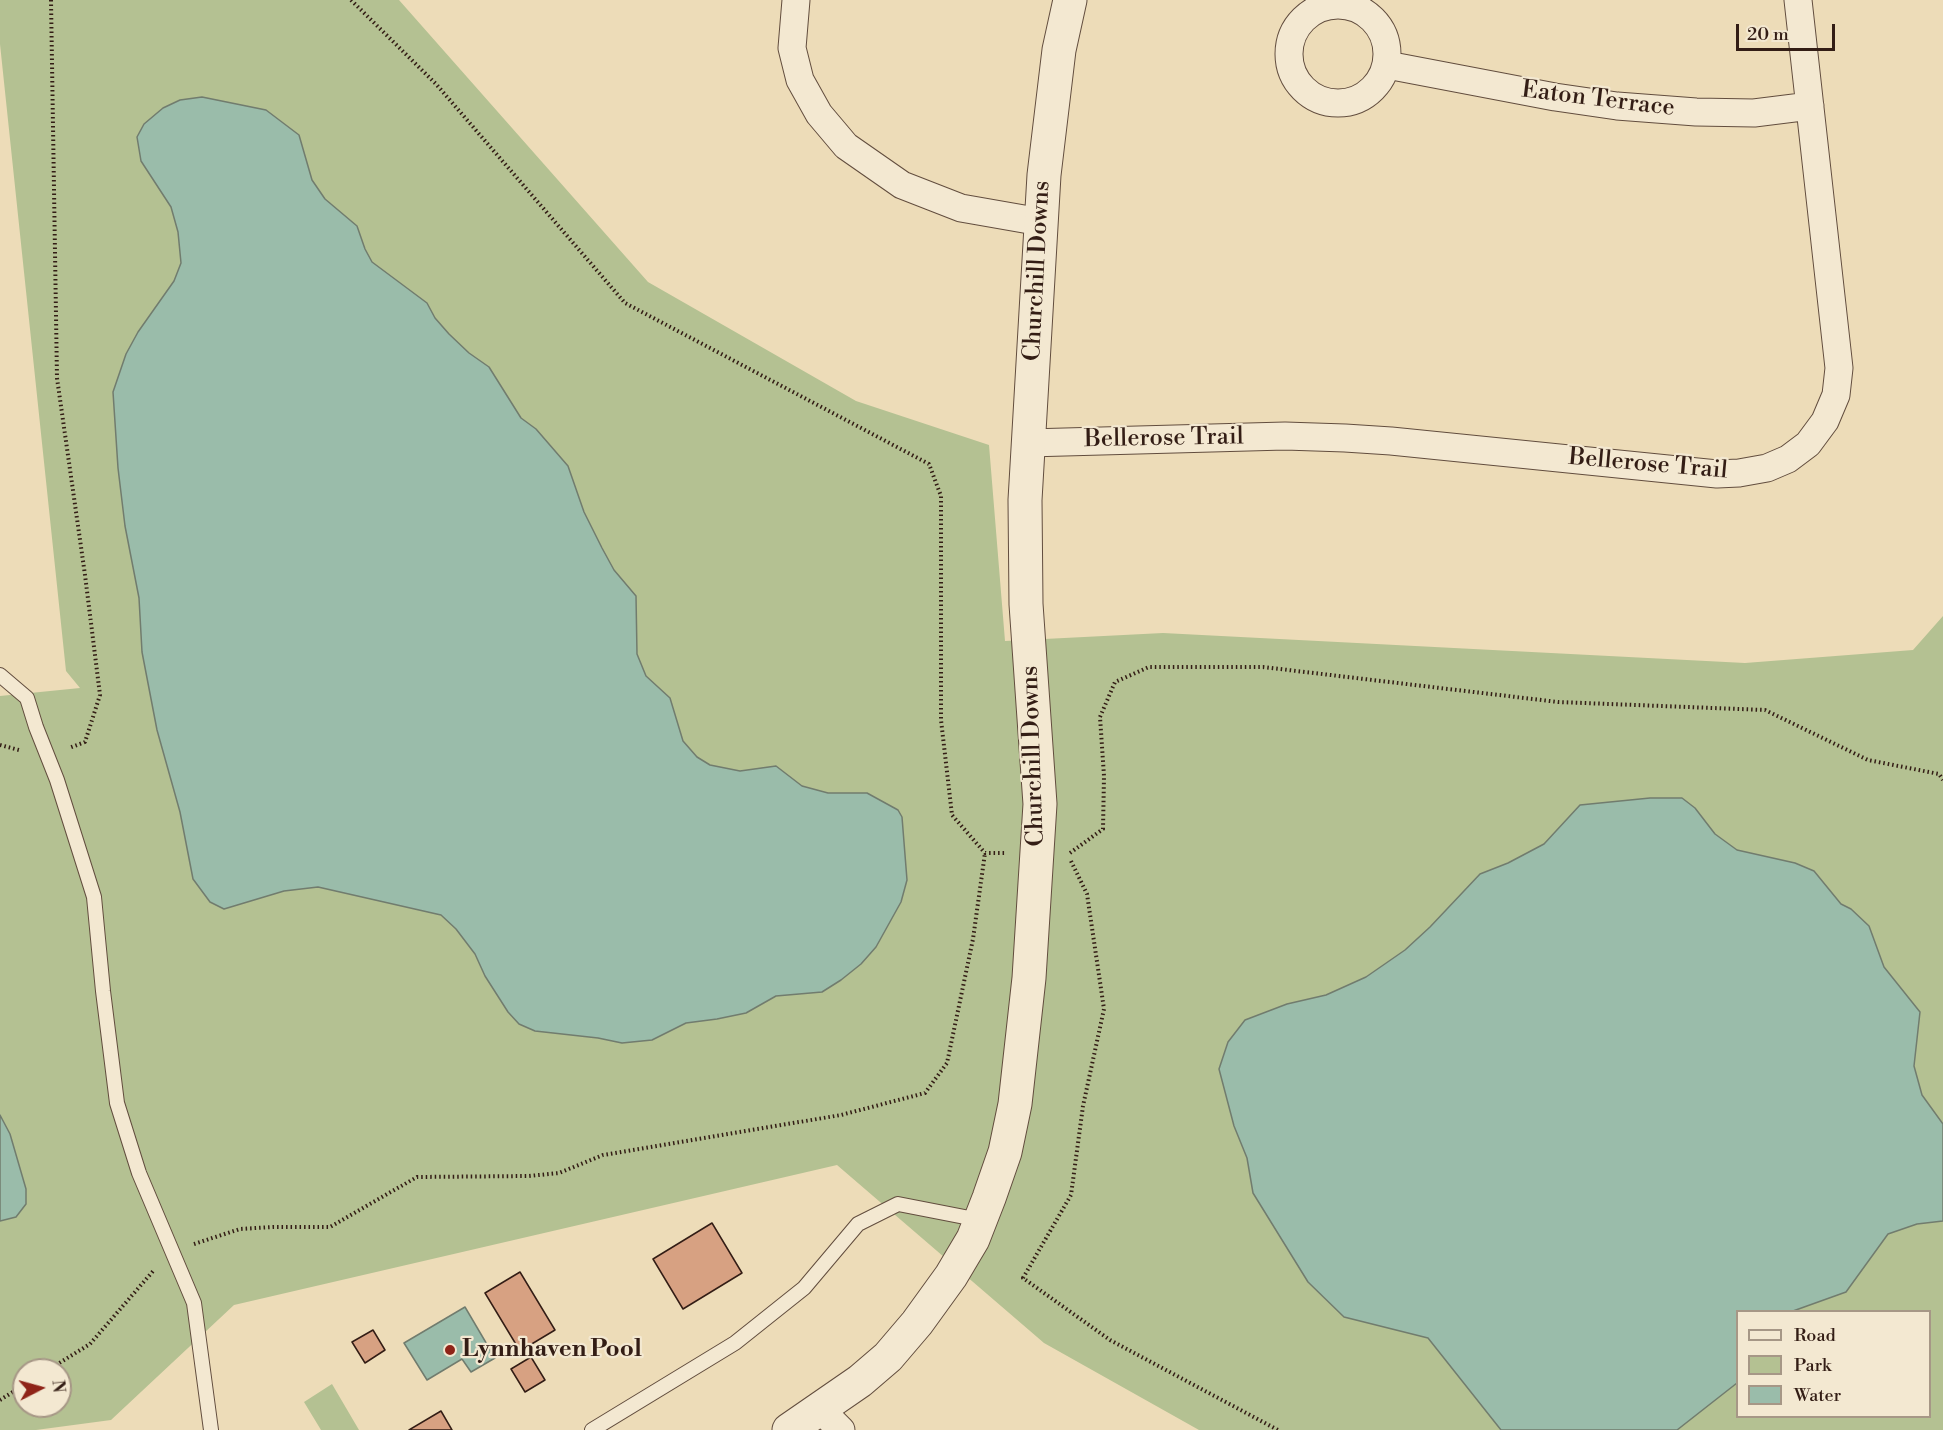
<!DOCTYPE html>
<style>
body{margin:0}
#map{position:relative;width:1943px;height:1430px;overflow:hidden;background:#eddcb8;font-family:"Libre Bodoni",serif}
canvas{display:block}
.legend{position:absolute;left:1736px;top:1310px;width:195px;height:108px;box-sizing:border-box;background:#f3e8d1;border:2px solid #a69786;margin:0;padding:8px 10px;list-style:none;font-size:18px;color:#331d15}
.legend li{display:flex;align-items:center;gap:12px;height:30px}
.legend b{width:30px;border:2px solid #a69786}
.north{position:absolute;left:12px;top:1358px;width:60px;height:60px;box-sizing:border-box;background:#f3e8d1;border:2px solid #a69786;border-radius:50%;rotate:84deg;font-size:16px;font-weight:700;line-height:24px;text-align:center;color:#331d15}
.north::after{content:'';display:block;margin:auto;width:21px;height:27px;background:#8f2418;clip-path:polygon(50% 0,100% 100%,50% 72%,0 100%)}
.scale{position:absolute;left:1736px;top:24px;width:99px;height:27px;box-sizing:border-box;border:3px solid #331d15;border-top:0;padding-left:8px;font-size:18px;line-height:21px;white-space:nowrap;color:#331d15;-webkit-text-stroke:4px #f3e8d1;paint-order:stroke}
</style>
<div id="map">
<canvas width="1943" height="1430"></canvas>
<ul class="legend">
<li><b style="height:8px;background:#f3e8d1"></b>Road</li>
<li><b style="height:16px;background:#b4c192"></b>Park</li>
<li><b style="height:16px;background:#9abcaa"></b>Water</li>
</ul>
<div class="north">N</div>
<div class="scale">20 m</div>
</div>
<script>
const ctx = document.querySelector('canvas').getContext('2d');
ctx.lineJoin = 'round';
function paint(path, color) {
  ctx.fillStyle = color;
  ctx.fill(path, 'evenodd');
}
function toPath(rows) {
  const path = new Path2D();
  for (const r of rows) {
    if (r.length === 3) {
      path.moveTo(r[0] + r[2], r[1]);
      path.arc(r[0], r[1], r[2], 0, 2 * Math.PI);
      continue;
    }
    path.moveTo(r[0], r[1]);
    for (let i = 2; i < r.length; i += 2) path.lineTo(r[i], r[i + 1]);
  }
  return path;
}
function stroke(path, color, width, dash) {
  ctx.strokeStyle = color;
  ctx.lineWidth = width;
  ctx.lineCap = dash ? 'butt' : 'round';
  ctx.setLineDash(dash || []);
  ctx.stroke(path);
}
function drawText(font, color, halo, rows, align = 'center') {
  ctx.font = font + ' "Libre Bodoni",serif';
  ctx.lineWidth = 4.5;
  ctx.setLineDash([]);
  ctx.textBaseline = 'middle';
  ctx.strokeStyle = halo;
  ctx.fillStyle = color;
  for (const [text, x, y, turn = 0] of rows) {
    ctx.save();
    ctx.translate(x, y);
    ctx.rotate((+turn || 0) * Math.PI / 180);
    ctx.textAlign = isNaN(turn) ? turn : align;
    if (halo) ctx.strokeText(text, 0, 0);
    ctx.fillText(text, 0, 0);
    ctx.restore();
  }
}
const green = toPath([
 [0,0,399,0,648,282,856,401,989,445,1005,641,1163,633,1745,663,1913,650,1943,616,1943,1430,1199,1430,1044,1343,837,1165,234,1305,111,1420,36,1430,0,1430,0,696,80,688,66,671,0,44],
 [1738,1312,1930,1312,1930,1416,1738,1416],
 [24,1370,60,1370,60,1406,24,1406],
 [332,1384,359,1430,321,1430,304,1402]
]);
const water = toPath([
 [202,97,266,110,299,135,312,180,325,199,357,226,365,249,372,262,427,303,435,318,449,334,469,353,489,367,521,418,536,429,568,466,584,512,602,548,614,570,636,596,637,654,646,676,670,698,683,741,697,757,710,765,740,771,776,766,802,786,828,793,867,793,898,810,902,817,907,880,901,902,876,947,861,964,841,980,822,992,776,996,746,1013,717,1019,686,1023,652,1040,622,1043,598,1038,535,1031,519,1024,508,1012,485,976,475,954,456,929,441,915,318,887,284,891,224,909,210,902,193,879,180,812,157,730,142,652,139,598,125,526,118,468,113,392,126,354,138,332,174,281,181,263,178,232,171,207,141,161,137,137,144,124,163,108,180,100,202,97],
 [1650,798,1682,798,1695,808,1715,834,1737,850,1795,863,1814,871,1841,904,1851,909,1869,926,1884,967,1920,1012,1914,1066,1922,1095,1943,1124,1943,1221,1917,1224,1888,1234,1846,1292,1793,1311,1738,1312,1737,1383,1677,1430,1501,1430,1428,1338,1344,1317,1308,1282,1253,1193,1247,1158,1234,1126,1219,1069,1228,1042,1245,1020,1287,1004,1326,995,1366,977,1405,950,1430,927,1480,874,1508,863,1544,844,1580,805,1650,798],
 [0,1115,10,1134,26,1189,26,1204,16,1217,0,1221,0,1115],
 [465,1307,495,1358,471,1372,462,1359,427,1380,404,1343,465,1307]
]);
const building = toPath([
 [712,1223,742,1273,683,1309,653,1259,712,1223],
 [520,1272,555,1330,520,1351,485,1293,520,1272],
 [373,1330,385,1350,365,1363,352,1342,373,1330],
 [531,1357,545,1380,525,1392,511,1369,531,1357],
 [441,1411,452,1430,409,1430,441,1411]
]);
const path = toPath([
 [51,0,57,378,85,575,100,695,85,742,69,748],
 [351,0,436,84,625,303,929,464,941,496,941,720,952,815,985,853,1005,853],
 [0,745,19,750],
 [1070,853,1103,829,1104,776,1100,717,1115,682,1149,667,1263,667,1558,702,1765,710,1868,760,1939,774,1943,780],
 [1071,861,1087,894,1104,1009,1083,1106,1071,1195,1023,1278,1110,1340,1278,1430],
 [194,1244,240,1229,273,1227,330,1227,417,1177,529,1176,559,1173,603,1155,841,1115,925,1093,947,1063,973,939,985,853],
 [48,1370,90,1344,154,1270],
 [0,1400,24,1385]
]);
const service = toPath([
 [0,675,27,698,36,727,57,780,94,897,103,991,117,1103,139,1173,194,1303,211,1430],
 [592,1430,735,1343,804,1288,858,1224,898,1204,980,1220]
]);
const minor = toPath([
 [796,0,792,48,800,80,819,114,846,146,902,185,961,208,1041,222],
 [1338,54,49],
 [1387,65,1555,97,1617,106,1696,112,1754,113,1810,106],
 [1028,443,1285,436,1345,438,1391,441,1717,474,1739,473,1767,468,1788,459,1808,444,1825,421,1836,395,1839,368,1798,0],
 [820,1409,841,1430]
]);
const tertiary = toPath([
 [789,1430,860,1381,888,1357,917,1323,951,1276,973,1239,989,1198,1005,1152,1015,1104,1029,978,1040,804,1026,604,1025,500,1044,175,1059,50,1070,0]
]);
const markers = [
 [450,1350,6,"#8f2418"]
];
const streetNames = [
 ["Eaton Terrace",1598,100,7],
 ["Churchill Downs",1038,271,-87],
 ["Bellerose Trail",1164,439,-1],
 ["Bellerose Trail",1648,465,5],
 ["Churchill Downs",1034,756,-92]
];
const poiNames = [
 ["Lynnhaven Pool",462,1350]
];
paint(green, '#b4c192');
paint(water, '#9abcaa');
stroke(water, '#717c6e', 1.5);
paint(building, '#d7a182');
stroke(building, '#331d15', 1.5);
stroke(service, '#624d3e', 16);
stroke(minor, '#624d3e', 29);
stroke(tertiary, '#624d3e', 35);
stroke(path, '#331d15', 4, [1.5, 3]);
stroke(service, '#f3e8d1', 14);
stroke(minor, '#f3e8d1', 27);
stroke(tertiary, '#f3e8d1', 33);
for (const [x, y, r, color] of markers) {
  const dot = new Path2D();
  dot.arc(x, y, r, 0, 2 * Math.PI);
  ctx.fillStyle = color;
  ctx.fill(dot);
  stroke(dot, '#f3e8d1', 2);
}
drawText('24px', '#331d15', '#f3e8d1', streetNames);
drawText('bold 24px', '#331d15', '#f3e8d1', poiNames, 'left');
</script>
